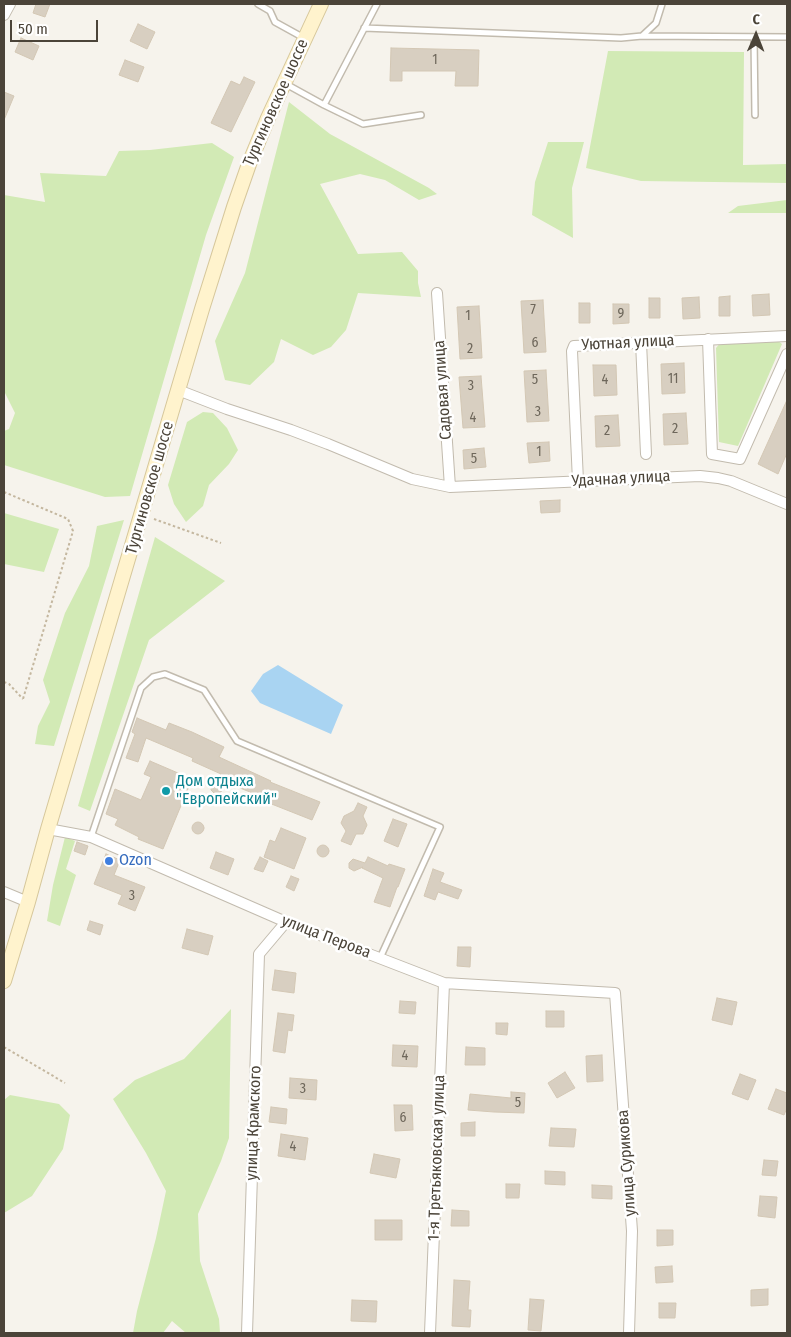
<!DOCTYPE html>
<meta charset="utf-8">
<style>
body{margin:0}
#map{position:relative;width:791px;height:1337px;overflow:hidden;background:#f6f3ec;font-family:"Fira Sans Condensed",sans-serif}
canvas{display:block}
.frame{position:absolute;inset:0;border:5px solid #4b4439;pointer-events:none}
.north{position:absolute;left:731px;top:10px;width:50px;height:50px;-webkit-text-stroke:4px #fff;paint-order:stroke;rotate:1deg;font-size:14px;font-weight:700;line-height:20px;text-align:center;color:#4b4439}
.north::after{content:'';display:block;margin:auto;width:18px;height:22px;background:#4b4439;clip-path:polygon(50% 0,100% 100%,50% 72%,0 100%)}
.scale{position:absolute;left:10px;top:20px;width:88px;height:22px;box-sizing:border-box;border:2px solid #4b4439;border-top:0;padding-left:6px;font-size:15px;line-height:18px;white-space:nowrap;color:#4b4439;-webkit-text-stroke:4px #fff;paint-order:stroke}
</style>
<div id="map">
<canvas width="791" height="1337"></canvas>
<div class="frame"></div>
<div class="north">С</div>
<div class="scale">50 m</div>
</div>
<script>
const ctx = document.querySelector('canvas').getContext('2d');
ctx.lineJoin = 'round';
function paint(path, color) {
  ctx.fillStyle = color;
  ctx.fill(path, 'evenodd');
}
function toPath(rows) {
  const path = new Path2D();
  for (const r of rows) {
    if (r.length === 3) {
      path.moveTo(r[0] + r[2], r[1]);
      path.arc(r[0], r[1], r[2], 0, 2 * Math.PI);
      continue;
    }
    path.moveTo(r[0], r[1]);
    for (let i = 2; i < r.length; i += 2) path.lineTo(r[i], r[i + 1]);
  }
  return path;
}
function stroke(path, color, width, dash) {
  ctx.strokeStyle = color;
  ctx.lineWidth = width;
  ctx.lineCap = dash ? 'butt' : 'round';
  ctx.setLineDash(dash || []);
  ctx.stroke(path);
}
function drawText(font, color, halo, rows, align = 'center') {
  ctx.font = font + ' "Fira Sans Condensed",sans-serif';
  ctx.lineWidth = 5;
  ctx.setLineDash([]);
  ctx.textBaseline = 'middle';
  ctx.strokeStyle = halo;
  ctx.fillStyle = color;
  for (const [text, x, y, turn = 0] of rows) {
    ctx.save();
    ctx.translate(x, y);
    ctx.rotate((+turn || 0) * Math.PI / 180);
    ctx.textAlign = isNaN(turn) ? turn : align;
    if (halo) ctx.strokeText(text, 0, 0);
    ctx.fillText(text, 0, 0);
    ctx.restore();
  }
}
const green = toPath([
 [608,51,744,52,743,165,787,164,787,183,641,181,586,168],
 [289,102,330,134,429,188,437,194,419,200,385,180,360,174,320,184,358,254,402,252,418,271,418,283,421,297,358,293,346,330,331,347,313,355,281,339,274,362,250,385,225,380,215,341,245,273],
 [548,142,584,142,572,188,573,238,532,215,535,182],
 [212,143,234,157,206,235,130,496,105,497,4,465,4,431,9,429,15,413,4,391,4,195,45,202,40,173,106,176,119,151,150,150],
 [787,200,787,213,728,213,738,206],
 [722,341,778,341,782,344,738,446,719,442,716,348],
 [203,412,213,413,227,428,238,450,229,464,209,485,203,506,186,522,174,504,168,485,187,422],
 [4,513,59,529,44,572,4,564],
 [124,520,54,746,35,744,38,726,50,702,43,680,65,613,89,566,97,526],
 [155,537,225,581,149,640,90,811,78,806],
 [65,837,75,841,66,869,76,875,60,926,47,921,53,885],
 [231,1009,229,1138,221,1161,198,1214,200,1261,219,1319,220,1333,186,1333,172,1321,163,1333,133,1333,137,1311,156,1238,166,1191,146,1153,113,1099,135,1080,184,1059],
 [10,1095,59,1104,70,1115,63,1149,32,1196,4,1213,4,1100]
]);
const water = toPath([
 [278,665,343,705,331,734,260,703,251,691,263,674]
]);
const building = toPath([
 [36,4,50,4,45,17,33,13,36,4],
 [138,24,155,32,147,49,130,41,138,24],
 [21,38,39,46,33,60,15,52,21,38],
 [391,48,479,50,478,86,455,86,456,71,402,71,402,81,390,81,391,48],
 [125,60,144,67,138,82,119,75,125,60],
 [244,77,255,82,231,132,211,123,231,81,240,85,244,77],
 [4,92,14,96,4,120,4,92],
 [769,294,770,315,753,316,752,295,769,294],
 [730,296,730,316,719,316,719,297,730,296],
 [699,297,700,318,683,319,682,298,699,297],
 [649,298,660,298,660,318,649,318,649,298],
 [543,300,546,352,524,353,521,301,543,300],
 [579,303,590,303,590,323,579,323,579,303],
 [613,304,629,304,629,323,613,324,613,304],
 [479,306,482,358,460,359,457,307,479,306],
 [684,363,685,393,662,394,661,364,684,363],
 [593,365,616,365,617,395,594,396,593,365],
 [546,370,549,421,527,422,524,371,546,370],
 [481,376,485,427,463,428,459,377,481,376],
 [787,400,787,453,778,474,758,464,787,400],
 [686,413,688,444,664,445,663,414,686,413],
 [618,415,620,446,596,447,595,416,618,415],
 [549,442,550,461,529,463,527,443,549,442],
 [484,448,486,467,464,469,463,450,484,448],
 [560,500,560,512,541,513,540,501,560,500],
 [137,718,166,730,169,723,192,732,224,747,219,757,271,781,270,782,320,802,312,820,269,803,270,800,225,782,221,792,218,793,214,793,211,790,211,785,221,774,192,761,193,758,146,738,138,762,126,758,135,734,132,732,137,718],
 [150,761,192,779,163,849,138,839,139,837,115,825,118,819,106,814,115,789,141,800,151,777,144,774,150,761],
 [358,803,367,807,363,816,367,825,363,834,356,834,351,845,341,841,346,831,341,823,344,816,354,811,358,803],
 [393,819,407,824,398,847,384,841,393,819],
 [198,828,6],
 [281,828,306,838,294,869,264,857,270,840,275,842,281,828],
 [77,842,88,846,85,855,74,851,77,842],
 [323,851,6],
 [216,852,234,859,228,875,210,868,216,852],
 [106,854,120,860,114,875,145,887,135,911,118,904,122,895,94,884,106,854],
 [260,857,268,861,263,872,254,869,260,857],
 [368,857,388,866,389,864,405,869,398,887,397,887,390,907,374,902,383,878,362,868,363,867,354,871,349,868,349,863,353,859,365,863,368,857],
 [433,869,444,873,440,882,462,890,458,899,438,892,435,900,424,896,433,869],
 [291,876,299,879,294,891,286,887,291,876],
 [90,921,103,925,100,935,87,930,90,921],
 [187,929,213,936,208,955,182,948,187,929],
 [458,947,471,947,470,967,457,966,458,947],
 [275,970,296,973,294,993,272,990,275,970],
 [717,998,737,1002,732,1025,712,1020,717,998],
 [400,1001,416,1002,415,1014,399,1013,400,1001],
 [546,1011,564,1011,564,1027,546,1027,546,1011],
 [278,1013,294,1015,292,1031,288,1030,285,1053,273,1051,278,1013],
 [496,1023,508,1023,507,1035,496,1034,496,1023],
 [393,1045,418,1046,417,1067,392,1066,393,1045],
 [466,1047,485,1048,485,1065,465,1065,466,1047],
 [602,1055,603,1081,587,1082,586,1056,602,1055],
 [565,1072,575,1088,557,1098,548,1083,565,1072],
 [740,1074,756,1080,748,1100,732,1094,740,1074],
 [290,1078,317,1080,316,1100,289,1098,290,1078],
 [776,1089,787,1093,787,1108,784,1115,768,1109,776,1089],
 [511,1092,525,1093,524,1113,494,1112,468,1110,470,1094,511,1098,511,1092],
 [394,1105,412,1105,413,1130,395,1131,394,1105],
 [271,1107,287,1109,286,1124,269,1122,271,1107],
 [475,1122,475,1136,461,1136,461,1123,475,1122],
 [551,1128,576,1129,574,1147,549,1146,551,1128],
 [281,1134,308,1138,305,1160,278,1156,281,1134],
 [374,1154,400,1159,396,1178,370,1173,374,1154],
 [764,1160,778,1161,776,1176,762,1175,764,1160],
 [545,1171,565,1172,565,1185,545,1184,545,1171],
 [506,1184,520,1184,519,1198,506,1198,506,1184],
 [592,1185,612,1186,612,1199,592,1198,592,1185],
 [760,1196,777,1197,775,1218,758,1216,760,1196],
 [452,1210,469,1211,469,1226,451,1226,452,1210],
 [375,1220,402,1220,402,1240,375,1240,375,1220],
 [657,1230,673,1230,673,1245,657,1246,657,1230],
 [672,1266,673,1282,656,1283,655,1267,672,1266],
 [454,1280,470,1281,468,1310,471,1310,470,1327,452,1326,454,1280],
 [768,1289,768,1305,751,1306,751,1290,768,1289],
 [530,1299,544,1300,541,1331,528,1330,530,1299],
 [352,1300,377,1301,376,1322,351,1321,352,1300],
 [659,1303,676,1303,675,1318,659,1318,659,1303]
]);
const path = toPath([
 [4,492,68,519,73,531,23,699],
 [154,519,221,543],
 [4,682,9,684,23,699],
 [4,1047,65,1083]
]);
const lane = toPath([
 [258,4,270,11,275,22,304,38],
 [364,28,621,38,642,36,656,23,662,4],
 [642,36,787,37],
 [754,37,755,115],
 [284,83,324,105,363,124,421,115],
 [324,105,377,4],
 [91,837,141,688,153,677,165,674,204,690,237,741,440,827,380,958]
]);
const street = toPath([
 [4,15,10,4],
 [437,293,450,487],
 [708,339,712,454,740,459,787,354],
 [641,342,646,454],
 [178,390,227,409,291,430,328,444,412,479,450,487,700,476,718,478,731,481,787,504],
 [578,481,572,351,574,346,787,336],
 [48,829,91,837,286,922,444,983,615,993,632,1231,629,1333],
 [4,892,28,902],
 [247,1333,259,954,286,922],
 [430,1333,444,983]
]);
const secondary = toPath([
 [4,981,28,902,48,829,202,309,234,207,249,164,268,118,321,4]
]);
const markers = [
 [166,791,5,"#0f9aa8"],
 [109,861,5,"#3f7fe0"]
];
const numberNames = [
 ["1",435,60],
 ["7",533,310],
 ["9",621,314],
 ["1",468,316],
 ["6",535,343],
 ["2",470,349],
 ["11",673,379],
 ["5",535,380],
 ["4",605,380],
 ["3",471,386],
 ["3",538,412],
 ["4",473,418],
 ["2",675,429],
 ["2",607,431],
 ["1",539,452],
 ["5",474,459],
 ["3",132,896],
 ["4",405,1056],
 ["3",303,1089],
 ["5",518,1103],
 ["6",403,1118],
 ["4",293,1147]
];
const streetNames = [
 ["Тургиновское шоссе",276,103,-66],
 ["Уютная улица",628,343,-3],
 ["Садовая улица",443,390,-94],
 ["Удачная улица",621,479,-3],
 ["Тургиновское шоссе",150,488,-74],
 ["улица Перова",326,937,21],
 ["улица Крамского",254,1123,-88],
 ["1-я Третьяковская улица",437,1158,-88],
 ["улица Сурикова",627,1163,-94]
];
const cultureNames = [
 ["Дом отдыха",176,782],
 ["\"Европейский\"",176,800]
];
const shopNames = [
 ["Ozon",119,861]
];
paint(green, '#d2eab5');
paint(water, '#a9d4f2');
paint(building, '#d8cfc1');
stroke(building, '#d3c7b4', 1);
stroke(lane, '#c2bbae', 8);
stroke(street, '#c2bbae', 12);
stroke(secondary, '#d6c79b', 16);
stroke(path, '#c4b79f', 2, [2.5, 2.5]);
stroke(lane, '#fff', 5);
stroke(street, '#fff', 10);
stroke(secondary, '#fff3cd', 14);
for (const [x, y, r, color] of markers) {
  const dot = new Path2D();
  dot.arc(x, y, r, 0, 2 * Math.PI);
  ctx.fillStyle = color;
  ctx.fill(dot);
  stroke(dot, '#fff', 2);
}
drawText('14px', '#6e675b', null, numberNames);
drawText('16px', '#4b4439', '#fff', streetNames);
drawText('16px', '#0d838f', '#fff', cultureNames, 'left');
drawText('16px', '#366cbe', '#fff', shopNames, 'left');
</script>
